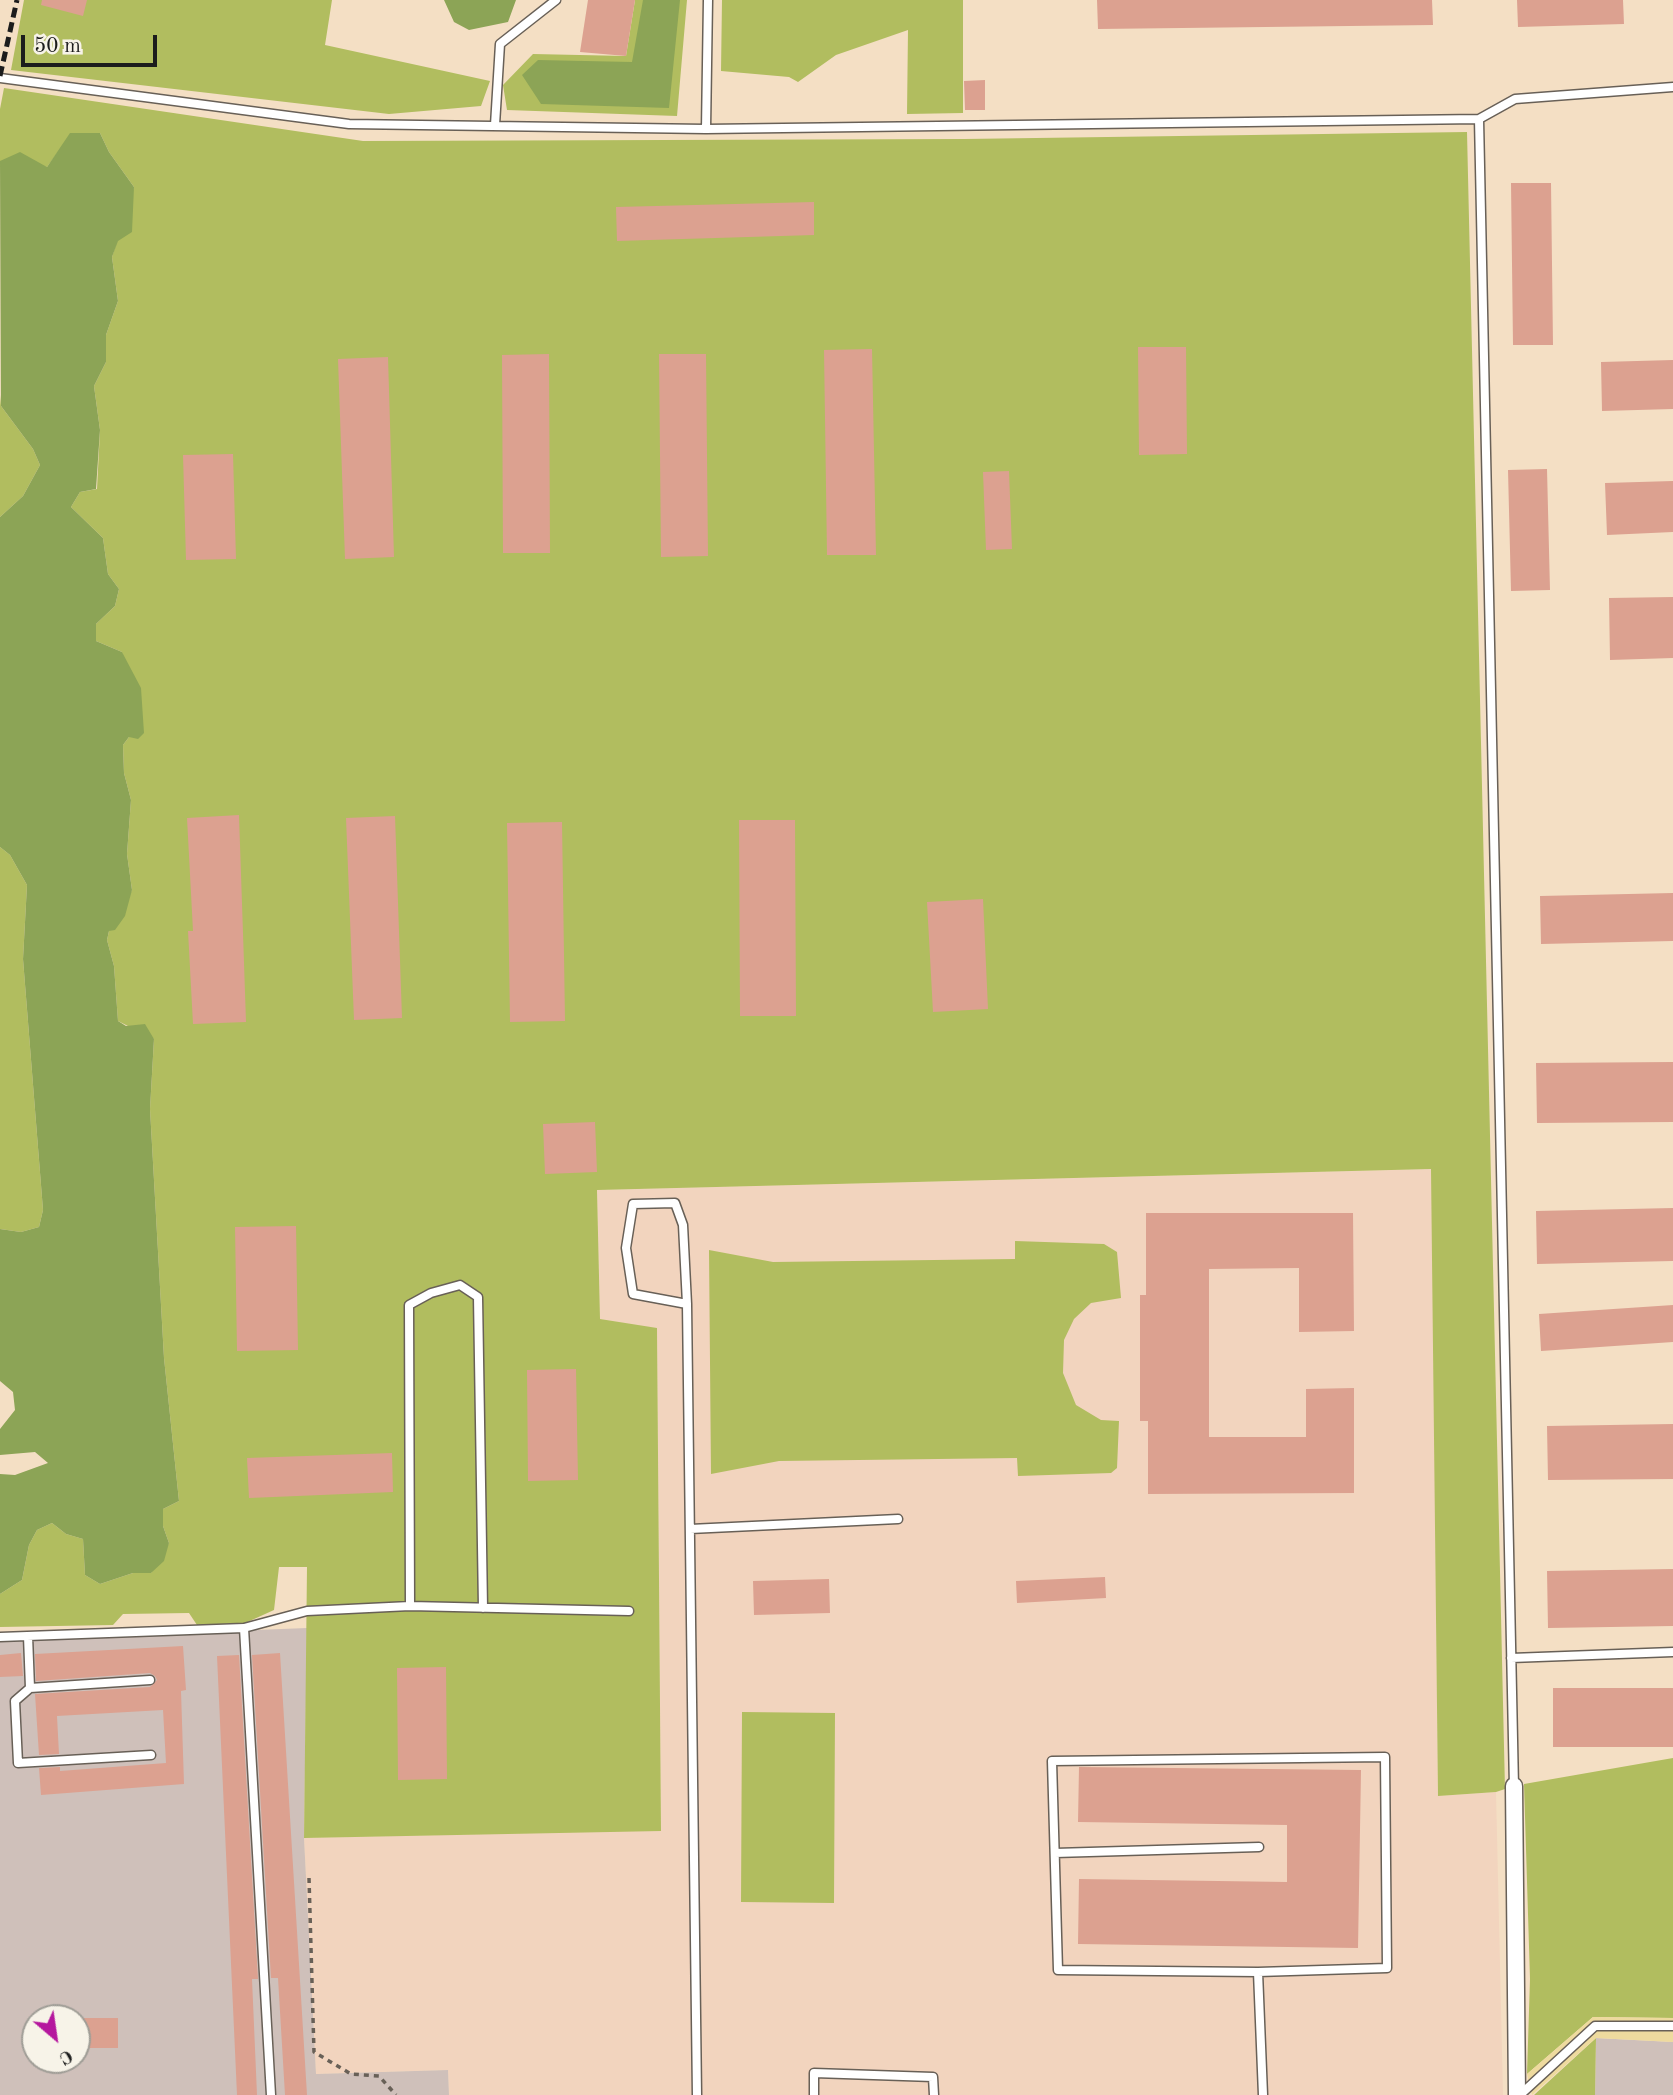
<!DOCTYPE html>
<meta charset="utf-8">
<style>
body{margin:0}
#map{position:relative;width:1673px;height:2095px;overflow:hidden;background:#f4dfc4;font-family:"Old Standard TT",serif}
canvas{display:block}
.north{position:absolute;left:21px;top:2004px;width:70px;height:70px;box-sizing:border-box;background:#f7f3e8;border:2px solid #9f9d96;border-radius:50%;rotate:151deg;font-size:19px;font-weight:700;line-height:28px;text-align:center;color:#1c1c1c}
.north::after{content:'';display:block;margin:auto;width:24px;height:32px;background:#b5179e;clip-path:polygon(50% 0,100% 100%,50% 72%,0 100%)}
.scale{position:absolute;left:21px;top:35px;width:136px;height:32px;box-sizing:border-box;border:4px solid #1c1c1c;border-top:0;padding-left:9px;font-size:21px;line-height:24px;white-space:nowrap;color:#1c1c1c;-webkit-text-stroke:5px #f7f3e8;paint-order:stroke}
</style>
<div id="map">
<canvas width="1673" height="2095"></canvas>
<div class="north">С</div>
<div class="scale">50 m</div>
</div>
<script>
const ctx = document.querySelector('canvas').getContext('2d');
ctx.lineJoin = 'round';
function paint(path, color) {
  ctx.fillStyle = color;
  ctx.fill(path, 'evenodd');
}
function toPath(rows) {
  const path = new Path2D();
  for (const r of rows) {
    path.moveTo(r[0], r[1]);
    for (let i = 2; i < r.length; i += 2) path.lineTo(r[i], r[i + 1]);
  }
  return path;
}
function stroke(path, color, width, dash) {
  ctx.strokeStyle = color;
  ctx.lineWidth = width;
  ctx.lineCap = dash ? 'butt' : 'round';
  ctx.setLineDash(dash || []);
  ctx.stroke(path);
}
const built = toPath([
 [1432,1169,1438,1796,1496,1792,1503,2095,449,2095,448,2070,316,2074,304,1838,661,1830,657,1329,600,1319,597,1190]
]);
const industrial = toPath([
 [307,1628,304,1838,316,2074,448,2070,449,2095,0,2095,0,1640],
 [35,2018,77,2018,77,2060,35,2060],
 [1596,2038,1673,2042,1673,2095,1595,2095]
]);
const green = toPath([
 [24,0,332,0,325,45,490,81,481,106,389,114,11,70],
 [635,0,687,0,677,116,507,110,503,85,533,54,626,56],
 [722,0,963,0,963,113,907,114,908,30,836,55,798,82,789,77,721,71],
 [4,88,363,141,964,139,1467,132,1505,1789,1496,1792,1438,1796,1431,1169,597,1190,600,1319,657,1328,661,1831,304,1838,307,1567,279,1567,274,1610,243,1624,197,1625,189,1613,123,1614,113,1625,0,1627,0,1594,22,1580,29,1545,37,1530,52,1523,66,1534,83,1539,85,1575,100,1584,133,1573,151,1573,169,1543,163,1526,163,1509,179,1501,164,1358,150,1109,154,1039,118,1021,114,966,107,940,109,931,132,890,127,854,131,800,124,773,123,745,129,737,122,652,96,641,96,624,115,606,119,589,108,574,103,538,71,507,80,492,97,489,100,430,94,386,106,362,106,335,118,301,112,257,134,187,109,152,100,133,58,152,47,167,0,161,0,109],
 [0,395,1,406,33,449,40,465,23,496,0,517],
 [0,847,10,855,27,885,23,959,43,1210,39,1227,21,1232,0,1229],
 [1015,1241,1104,1244,1117,1252,1121,1298,1091,1303,1074,1319,1064,1340,1063,1373,1076,1405,1101,1420,1119,1421,1117,1468,1111,1473,1018,1476,1017,1458,779,1461,711,1474,709,1250,773,1262,1015,1259],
 [742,1712,835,1713,834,1903,741,1902],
 [1673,1758,1673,2018,1593,2017,1527,2074,1530,1979,1524,1784],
 [1596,2038,1595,2095,1534,2095]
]);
const forest = toPath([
 [444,0,516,0,508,22,469,30,454,22],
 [643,0,680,0,669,108,541,104,522,75,538,60,632,62],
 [70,133,100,133,109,152,134,187,132,232,118,241,112,257,118,301,106,335,106,362,94,386,100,430,96,489,80,492,71,507,103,538,108,574,119,589,115,606,96,624,96,641,122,652,141,688,144,733,138,739,129,737,123,745,124,773,131,800,127,854,132,890,125,916,115,930,109,931,107,940,114,966,118,1021,126,1026,145,1024,154,1039,150,1109,164,1358,179,1501,163,1509,163,1526,169,1543,164,1561,151,1573,133,1573,100,1584,85,1575,83,1539,66,1534,52,1523,37,1530,29,1545,22,1580,0,1594,0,1474,15,1475,48,1463,35,1452,0,1455,0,1429,15,1410,13,1392,0,1381,0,1229,21,1232,39,1227,43,1210,23,959,27,885,10,855,0,847,0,517,23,496,40,465,33,449,1,406,0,161,20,152,47,167]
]);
const sand = toPath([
 [1593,2017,1673,2018,1673,2042,1596,2038,1532,2095,1527,2074]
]);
const building = toPath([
 [42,0,87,0,83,16,41,5],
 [588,0,635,0,626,56,580,52],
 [1097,0,1432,0,1433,25,1098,29],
 [1517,0,1623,0,1624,24,1518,27],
 [985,80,985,110,965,110,964,81],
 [1511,183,1551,183,1553,345,1513,345],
 [814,202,814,235,617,241,616,207],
 [1138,347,1186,347,1187,454,1139,455],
 [872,349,876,555,827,555,824,350],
 [549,354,550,553,503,553,502,355],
 [659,354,706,354,708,556,661,557],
 [388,357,394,557,345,559,338,359],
 [1673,360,1673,409,1602,411,1601,362],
 [233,454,236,559,186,560,183,455],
 [1547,469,1550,590,1511,591,1508,470],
 [1009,471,1012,549,986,550,983,472],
 [1673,481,1673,532,1607,535,1605,483],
 [1673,597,1673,658,1610,660,1609,598],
 [239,815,246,1022,193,1024,188,931,193,931,187,818],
 [395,816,402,1018,354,1020,346,818],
 [739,820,795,820,796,1016,740,1016],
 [562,822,565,1021,510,1022,507,823],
 [1673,893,1673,941,1541,944,1540,896],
 [983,899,988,1009,933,1012,927,902],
 [1673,1062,1673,1122,1537,1123,1536,1063],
 [595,1122,597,1172,545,1174,543,1124],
 [1673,1208,1673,1261,1537,1264,1536,1211],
 [1146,1213,1353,1213,1354,1331,1299,1332,1299,1268,1209,1269,1209,1437,1306,1437,1306,1389,1354,1388,1354,1493,1148,1494,1148,1421,1140,1421,1140,1295,1146,1295],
 [296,1226,298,1350,237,1351,235,1227],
 [1673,1305,1673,1342,1541,1351,1539,1314],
 [576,1369,578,1480,528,1481,527,1370],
 [1673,1424,1673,1479,1548,1480,1547,1426],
 [392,1453,393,1492,249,1498,247,1458],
 [1673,1569,1673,1626,1548,1628,1547,1571],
 [1105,1577,1106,1598,1017,1603,1016,1581],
 [829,1579,830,1613,754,1615,753,1581],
 [183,1646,186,1690,181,1691,184,1784,41,1795,39,1768,60,1767,60,1771,166,1763,163,1710,57,1716,59,1754,39,1755,35,1694,150,1687,157,1680,155,1676,150,1673,36,1681,35,1654],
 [21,1653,23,1676,0,1677,0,1655],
 [280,1653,307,2095,285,2095,278,1978,271,1978,252,1655],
 [239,1655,258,1979,252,1979,257,2095,237,2095,217,1656],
 [446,1667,447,1779,398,1780,397,1668],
 [1553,1688,1673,1688,1673,1747,1553,1747],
 [1079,1767,1361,1770,1358,1948,1078,1944,1079,1879,1287,1882,1287,1825,1078,1822],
 [78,2018,118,2018,118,2048,77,2048]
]);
const path = toPath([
 [309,1878,314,2052,351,2074,379,2076,396,2095]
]);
const service = toPath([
 [0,78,349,124,706,129,1479,119,1514,1786],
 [1479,119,1515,99,1673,87],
 [495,125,500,44,556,0],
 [706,129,708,0],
 [687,1304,633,1294,626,1248,633,1204,675,1203,683,1225,687,1304,697,2095],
 [690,1529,898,1519],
 [410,1606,409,1305,431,1293,460,1285,478,1297,483,1608],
 [244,1628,307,1611,410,1606,629,1611],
 [28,1636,30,1688,15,1701,18,1763,151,1755],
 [0,1637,244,1628,271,2095],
 [1511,1658,1673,1652],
 [30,1688,150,1680],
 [1385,1757,1387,1968,1258,1972,1058,1970,1052,1761,1385,1757],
 [1055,1853,1259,1847],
 [1258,1972,1263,2095],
 [814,2095,814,2073,933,2077,934,2095],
 [1520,2095,1595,2026,1673,2026]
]);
const minor = toPath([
 [1514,1786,1517,2095]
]);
const rail = toPath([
 [0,76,17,0]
]);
paint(built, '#f2d4be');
paint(industrial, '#cfc0ba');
paint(green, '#b1bd5f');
paint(forest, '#8ca456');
paint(sand, '#eeda9e');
paint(building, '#dca190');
stroke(service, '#686057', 11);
stroke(minor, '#686057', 19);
stroke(path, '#686057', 3.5, [5, 5]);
stroke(service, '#fff', 8);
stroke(minor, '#fff', 16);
stroke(rail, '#1c1c1c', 5, [10, 5]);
</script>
